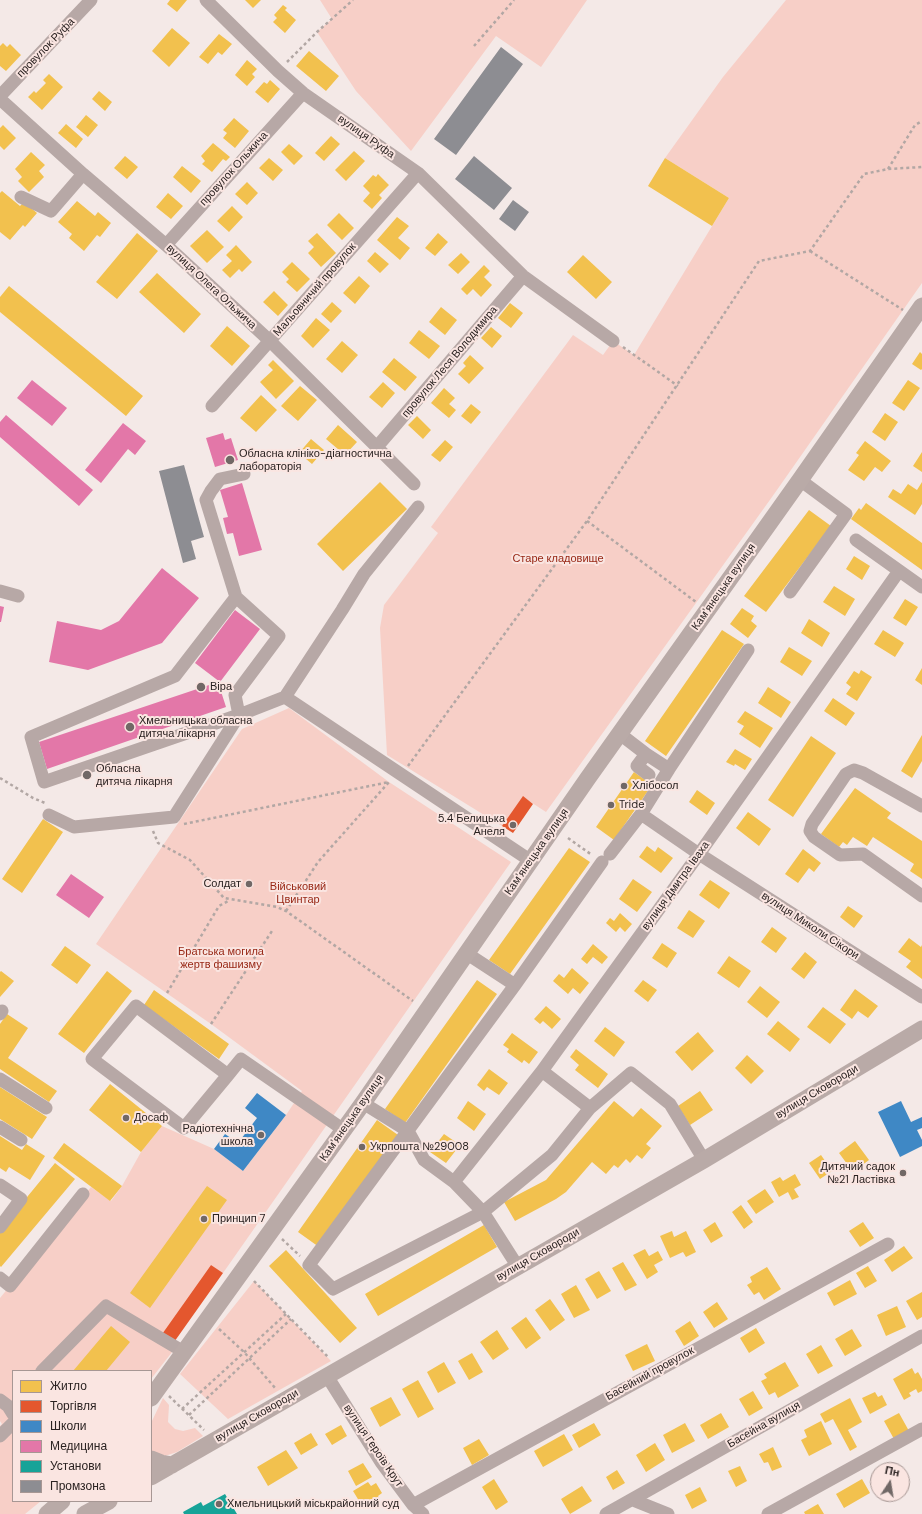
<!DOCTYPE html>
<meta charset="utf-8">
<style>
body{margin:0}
#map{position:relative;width:922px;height:1514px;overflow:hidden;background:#f4e9e7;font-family:"DM Sans",sans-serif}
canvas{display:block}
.legend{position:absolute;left:12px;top:1370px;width:140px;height:132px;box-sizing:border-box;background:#fae5e1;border:1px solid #a79794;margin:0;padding:5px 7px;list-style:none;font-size:12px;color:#2a2221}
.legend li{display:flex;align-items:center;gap:8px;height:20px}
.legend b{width:20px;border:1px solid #a79794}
.north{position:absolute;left:870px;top:1462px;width:40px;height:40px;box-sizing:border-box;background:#fae5e1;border:1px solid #a79794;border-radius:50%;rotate:12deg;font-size:11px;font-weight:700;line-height:16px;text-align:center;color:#2a2221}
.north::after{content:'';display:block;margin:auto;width:14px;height:18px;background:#716866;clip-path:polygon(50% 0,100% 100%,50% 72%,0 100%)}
</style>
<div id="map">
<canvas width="922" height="1514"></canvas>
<ul class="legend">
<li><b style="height:11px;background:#f2c14e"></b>Житло</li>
<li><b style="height:11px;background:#e4572e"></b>Торгівля</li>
<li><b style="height:11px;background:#3f88c5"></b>Школи</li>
<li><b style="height:11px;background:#e377a8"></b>Медицина</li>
<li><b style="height:11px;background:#17a398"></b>Установи</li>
<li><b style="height:11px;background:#8d8d92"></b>Промзона</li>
</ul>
<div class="north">Пн</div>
</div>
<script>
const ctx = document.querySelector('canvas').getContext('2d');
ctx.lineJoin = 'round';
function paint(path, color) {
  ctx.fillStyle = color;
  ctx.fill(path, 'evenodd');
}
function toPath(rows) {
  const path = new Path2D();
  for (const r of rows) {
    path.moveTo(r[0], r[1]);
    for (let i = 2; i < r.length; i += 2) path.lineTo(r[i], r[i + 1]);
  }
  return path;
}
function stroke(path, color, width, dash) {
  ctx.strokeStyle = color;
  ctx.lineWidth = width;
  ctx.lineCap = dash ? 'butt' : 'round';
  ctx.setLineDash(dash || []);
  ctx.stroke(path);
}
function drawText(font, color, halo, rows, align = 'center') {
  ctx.font = font + ' "DM Sans",sans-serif';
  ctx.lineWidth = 4;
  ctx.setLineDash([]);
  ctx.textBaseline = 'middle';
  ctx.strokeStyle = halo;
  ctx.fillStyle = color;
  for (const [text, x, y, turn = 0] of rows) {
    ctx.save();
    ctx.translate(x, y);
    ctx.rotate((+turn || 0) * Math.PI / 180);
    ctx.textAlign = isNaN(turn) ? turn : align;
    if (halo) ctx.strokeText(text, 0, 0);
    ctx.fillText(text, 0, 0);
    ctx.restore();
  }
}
const green = toPath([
 [320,0,587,0,541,67,496,36,411,151,356,91,317,32,332,19],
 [786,0,922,0,922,283,772,497,546,812,523,797,502,826,387,755,380,628,384,605,438,533,431,527,573,335,603,355,613,341,634,355,729,198,665,158,723,77],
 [289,708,389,782,511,862,223,1273,211,1265,160,1337,176,1347,151,1379,151,1371,13,1371,13,1501,41,1501,25,1514,0,1514,0,1426,2,1424,0,1421,0,1298,91,1187,111,1201,122,1186,141,1152,162,1126,214,1149,243,1171,286,1115,302,1091,211,1024,96,944,242,729],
 [254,1281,331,1361,228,1419,180,1374],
 [163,1398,169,1405,168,1422,175,1429,183,1431,195,1428,203,1436,177,1452,165,1456,151,1452,151,1423]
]);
const homes = toPath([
 [170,0,187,0,177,12,167,4],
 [245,0,261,0,253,8],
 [283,5,287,8,285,10,296,20,285,33,273,22,277,18,274,15],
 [172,28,190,43,169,67,152,51],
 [219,34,232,44,222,55,218,52,208,64,199,57],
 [3,43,7,47,10,44,21,55,6,71,0,66,0,46],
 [309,51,339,76,326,91,296,66],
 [247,60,257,69,252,74,255,77,247,86,235,75],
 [49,74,63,87,42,110,28,97,34,91,36,93,46,83,43,80],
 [270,80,280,89,268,103,255,92,264,82,267,84],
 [99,91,112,102,105,111,92,99],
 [86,115,98,125,88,137,76,127],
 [234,118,249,131,235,148,223,138,227,133,223,130],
 [66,124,83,139,76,148,58,133],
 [3,125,16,138,4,150,0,146,0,128],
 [331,136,340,144,324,161,315,153],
 [213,143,230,157,226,161,223,159,212,172,202,164,205,161,201,156],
 [289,144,303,156,294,165,281,152],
 [354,151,365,161,346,181,335,170],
 [31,152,45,165,39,171,44,177,29,192,18,181,22,177,15,169],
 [125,156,138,167,127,179,114,168],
 [269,158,283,170,273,181,259,168],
 [665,158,729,198,712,226,648,186],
 [182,166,201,181,191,193,173,177],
 [378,174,389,185,379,195,382,198,372,209,363,201,370,193,363,186,373,175,376,177],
 [247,182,258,193,247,205,235,194],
 [2,191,20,206,24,202,37,213,25,227,23,225,10,240,0,232,0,193],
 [168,193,183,206,171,219,156,207],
 [77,201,95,216,98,212,111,223,100,237,97,235,84,251,69,238,72,234,58,222],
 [232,206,243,217,229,232,217,221],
 [339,213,354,228,342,240,327,225],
 [397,217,409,226,398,238,410,248,400,260,377,240],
 [207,230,224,247,207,263,190,246],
 [137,233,158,251,117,299,96,282],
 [317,233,336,253,321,267,308,253,314,247,308,241],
 [438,233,448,242,435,256,425,248],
 [236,245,252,262,242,272,239,269,230,278,222,270,232,261,226,255],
 [375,252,389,264,380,273,367,261],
 [461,253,470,262,458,274,448,265],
 [583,255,612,282,596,299,567,272],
 [292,262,310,279,297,292,286,282,289,279,282,272],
 [484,265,490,271,484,277,492,285,481,297,473,289,467,295,461,289],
 [157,273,201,314,184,333,139,292],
 [359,276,370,286,355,304,343,293],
 [9,286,143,396,126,416,0,312,0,297],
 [274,291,288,305,278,316,263,302],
 [332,302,342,311,331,323,321,314],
 [510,303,523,313,511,328,498,318],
 [441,307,457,320,445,335,429,322],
 [316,318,330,330,313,348,301,336],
 [227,326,250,346,232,366,210,346],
 [491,327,502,336,492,348,481,338],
 [419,330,440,346,429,359,409,343],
 [342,341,358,355,342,373,326,359],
 [920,352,922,354,922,369,921,370,912,364],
 [470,355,484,368,469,384,458,374,466,366,463,363],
 [394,358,417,377,405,391,382,372],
 [273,360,294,381,276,399,260,382,273,370,268,365],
 [908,380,920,388,904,411,892,403],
 [383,382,395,393,382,408,369,397],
 [300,386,317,400,298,421,281,406],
 [444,388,455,398,449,404,456,410,449,418,431,403],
 [261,395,277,410,256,432,240,418],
 [471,404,481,412,471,424,461,416],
 [885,413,898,422,885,441,872,432],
 [417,416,431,430,423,439,408,425],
 [338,425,357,442,345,455,326,439],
 [311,439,324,450,312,464,299,453],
 [445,440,453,447,440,462,431,455],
 [865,441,891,461,882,472,875,467,864,481,848,470,859,455,856,453],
 [922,452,922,472,913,466],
 [380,482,407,509,343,571,317,544],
 [922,482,922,504,915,515,888,497,893,489,901,494,908,484,917,490],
 [866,503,922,543,922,570,851,519,859,508,861,510],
 [809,510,831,526,766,612,744,596],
 [854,556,870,566,862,580,846,569],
 [834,586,855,599,845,616,823,602],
 [905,599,918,607,906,626,893,618],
 [742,608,754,616,751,621,757,626,748,638,730,624],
 [809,619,830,633,822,647,801,633],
 [722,630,744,644,666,756,645,741],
 [883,630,904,643,895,657,874,644],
 [789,647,812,661,802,676,780,662],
 [922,668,922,685,915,680],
 [861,670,872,677,857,701,846,694,851,687,846,683,854,671,859,674],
 [768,687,791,702,781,718,758,703],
 [833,698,855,713,846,726,824,711],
 [745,711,773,728,760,748,739,734,744,726,737,722],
 [922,735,922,761,912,778,901,771],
 [811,736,836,753,793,817,768,800],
 [735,749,752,759,745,770,735,764,734,766,726,762],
 [634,772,652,785,614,840,596,827],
 [855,788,891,813,887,818,922,841,922,879,910,871,914,864,873,837,867,846,853,837,847,845,843,842,839,847,821,834],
 [697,790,715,803,707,815,689,802],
 [748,812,771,829,759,846,736,828],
 [43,819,63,832,22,893,2,879],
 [647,846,655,852,658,847,673,858,661,873,639,857],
 [569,848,590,862,510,974,489,960],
 [803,849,821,863,814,872,809,868,798,883,785,874],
 [633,879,652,892,637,912,619,899],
 [710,880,730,893,719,909,699,895],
 [848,906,863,916,854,928,840,917],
 [689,910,705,921,693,938,677,928],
 [620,913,632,924,625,932,620,927,616,932,606,923,610,918,614,921],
 [772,927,787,938,776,953,761,942],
 [909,938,921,947,922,945,922,979,906,967,911,961,898,952],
 [662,943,677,953,667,968,652,958],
 [593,944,608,957,602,964,593,957,587,964,581,959],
 [65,946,91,965,77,984,51,965],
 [805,952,817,962,804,979,791,969],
 [729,956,751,971,739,988,717,973],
 [572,968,589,983,580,994,573,988,568,994,553,981,559,974,564,978],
 [1,971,14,981,0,997,0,972],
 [107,971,132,991,84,1053,58,1034],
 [477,980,497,994,405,1123,385,1109],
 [643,980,657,990,648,1002,634,991],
 [760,986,780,1002,767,1018,747,1002],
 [855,989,878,1006,868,1018,858,1011,852,1019,840,1010],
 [154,990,229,1044,219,1059,144,1005],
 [546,1006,561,1019,552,1029,543,1021,540,1024,534,1019],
 [823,1007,846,1024,830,1044,807,1027],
 [7,1014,28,1028,8,1058,57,1091,49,1102,0,1069,0,1024],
 [778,1021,800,1039,790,1052,767,1034],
 [605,1027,625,1042,614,1057,594,1041],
 [698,1032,714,1051,692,1071,675,1052],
 [512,1033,538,1052,529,1064,524,1060,522,1063,507,1052,509,1049,503,1045],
 [576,1049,608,1074,598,1088,575,1070,579,1065,570,1057],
 [747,1055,764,1071,751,1084,735,1068],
 [489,1069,508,1083,499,1095,487,1087,484,1091,477,1085],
 [110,1084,162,1126,141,1152,89,1110],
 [0,1087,47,1117,32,1139,0,1119],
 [700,1091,713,1110,690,1125,678,1106],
 [468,1101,486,1114,474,1131,457,1118],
 [614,1101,633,1117,641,1108,662,1126,646,1144,651,1148,642,1159,637,1155,630,1163,626,1159,618,1168,614,1165,606,1174,592,1162,566,1192,556,1199,515,1221,504,1202,546,1180],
 [377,1120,398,1135,319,1247,298,1232],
 [444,1134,460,1145,446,1163,430,1152],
 [0,1136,22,1150,26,1144,45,1156,30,1180,9,1167,6,1172,0,1168],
 [855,1141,869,1160,853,1172,839,1153],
 [64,1143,122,1186,110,1201,53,1158],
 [821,1155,832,1171,820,1179,809,1163],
 [55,1163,75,1179,1,1267,0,1266,0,1230],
 [795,1174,801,1185,794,1189,799,1197,792,1200,788,1192,779,1197,771,1182,780,1177,783,1181],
 [207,1186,227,1200,150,1308,130,1293],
 [765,1189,774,1202,756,1214,747,1201],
 [741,1205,753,1222,744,1229,732,1212],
 [715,1222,723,1236,711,1243,703,1230],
 [863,1222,874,1238,860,1247,849,1231],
 [484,1225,497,1247,378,1316,365,1294],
 [672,1231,674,1237,686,1231,696,1252,686,1257,683,1252,670,1258,660,1236],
 [904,1246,913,1258,892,1272,884,1260],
 [645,1249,649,1256,658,1251,663,1260,654,1265,658,1272,647,1279,633,1255],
 [286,1250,357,1328,340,1343,269,1266],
 [623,1262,637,1285,625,1291,612,1268],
 [868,1266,877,1281,865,1288,856,1273],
 [767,1267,781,1289,764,1300,759,1292,754,1295,747,1285,752,1282,750,1277],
 [599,1271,611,1291,597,1299,585,1279],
 [850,1280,857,1294,834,1306,827,1293],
 [576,1285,590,1310,574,1318,561,1294],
 [922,1292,922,1317,917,1320,906,1301],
 [550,1299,565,1320,550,1331,535,1310],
 [717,1302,728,1319,714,1328,703,1312],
 [897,1306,906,1327,886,1336,877,1315],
 [526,1317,541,1338,526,1349,511,1328],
 [690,1321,699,1336,684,1346,675,1331],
 [111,1326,130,1342,106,1371,73,1371],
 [756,1328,765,1343,749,1353,740,1338],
 [852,1329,862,1346,845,1356,835,1339],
 [497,1330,509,1349,493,1360,480,1342],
 [647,1344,655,1361,633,1371,625,1355],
 [821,1345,833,1366,818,1374,806,1354],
 [472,1353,483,1372,469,1380,458,1361],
 [444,1362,456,1383,438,1393,427,1372],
 [785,1362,799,1386,778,1398,775,1392,769,1395,761,1381,767,1378,764,1374],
 [912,1368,915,1374,918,1372,922,1379,922,1391,918,1393,916,1389,909,1393,911,1396,904,1400,893,1379],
 [418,1380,434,1409,418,1418,402,1389],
 [753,1391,763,1408,749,1416,739,1399],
 [875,1392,878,1397,882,1395,887,1405,870,1414,862,1398],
 [391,1397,401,1415,380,1427,370,1408],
 [850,1398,862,1422,848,1430,857,1447,850,1451,833,1419,825,1423,820,1414],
 [721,1413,729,1427,708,1439,700,1425],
 [899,1413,909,1431,894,1439,884,1421],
 [821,1421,832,1444,809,1456,801,1440,807,1437,804,1430],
 [594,1423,601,1435,579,1448,572,1435],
 [685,1423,695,1441,672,1453,663,1435],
 [341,1425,347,1436,332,1445,325,1434],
 [311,1433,318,1445,301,1455,294,1443],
 [564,1434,573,1450,543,1467,534,1451],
 [479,1439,489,1455,472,1465,463,1448],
 [655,1443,665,1460,646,1472,636,1455],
 [773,1447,782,1467,772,1471,768,1462,764,1463,759,1454],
 [286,1450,298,1468,268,1486,257,1467],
 [363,1463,372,1477,356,1486,348,1471],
 [740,1466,747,1481,736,1487,728,1471],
 [617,1470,625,1483,613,1490,606,1477],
 [494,1479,508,1502,496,1510,482,1487],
 [862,1479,870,1493,844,1508,836,1494],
 [368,1482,371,1486,376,1483,382,1493,378,1496,380,1500,364,1509,353,1491],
 [582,1486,592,1501,570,1514,561,1499],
 [700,1487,707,1501,692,1509,685,1495],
 [818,1504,824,1514,805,1514,804,1512]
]);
const shops = toPath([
 [523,796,533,804,513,833,502,826],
 [211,1265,223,1273,172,1345,160,1337]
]);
const schools = toPath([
 [257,1093,286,1115,243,1171,214,1149,225,1134,238,1143,257,1118,245,1108],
 [901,1101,911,1122,922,1117,922,1128,917,1130,922,1140,922,1146,900,1157,878,1112]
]);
const health = toPath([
 [32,380,67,408,52,426,17,398],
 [6,415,93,490,79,506,0,437,0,422],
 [123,423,146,441,135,455,128,449,101,483,85,470],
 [223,433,225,440,231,438,238,460,215,467,206,438],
 [242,483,262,550,239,556,233,533,227,534,223,518,228,517,220,490],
 [162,568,199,598,162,643,88,670,49,662,57,621,101,630,119,621],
 [0,606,4,607,1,622,0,622],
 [235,610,260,629,220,682,195,663],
 [218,682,226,707,47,769,39,742],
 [71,874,104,897,89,918,56,895]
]);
const public = toPath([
 [225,1494,237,1514,184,1514,183,1512,201,1502,203,1506]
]);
const industry = toPath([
 [501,47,523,64,456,155,434,139],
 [474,156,512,188,494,210,455,179],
 [513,200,529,212,515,231,499,219],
 [184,465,204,537,191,541,196,559,183,563,159,471]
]);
const path = toPath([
 [474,46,514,0],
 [287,62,317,32,353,0],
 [888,169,915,125,922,121],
 [810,251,903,310],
 [623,347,678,386],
 [587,521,696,602],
 [408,766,587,521,759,261,810,251,864,174,888,169,922,167],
 [0,778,33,798,45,803],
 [184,824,389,782],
 [153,831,158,843,190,860,224,898,277,907,286,911,413,1001],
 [568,838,592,855],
 [286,911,318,862,389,782],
 [167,993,219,906,230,900],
 [211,1024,272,931],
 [282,1239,300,1256],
 [254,1281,329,1358],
 [219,1329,244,1352,276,1389],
 [169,1396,204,1430],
 [182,1409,286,1314],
 [189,1415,291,1319]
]);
const minor = toPath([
 [206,0,278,71,303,93,418,173,523,276,613,341],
 [0,96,91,0],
 [0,99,83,174,166,245,270,341,414,484],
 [21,197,51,211,83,174],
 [166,245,303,93],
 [212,406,418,173],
 [376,448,523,276],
 [418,507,364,574,342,610,285,697,531,861],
 [856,540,922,587],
 [0,591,18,596],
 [790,592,846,514,800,480],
 [236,597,206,500,211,491,220,479,244,474],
 [620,734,646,754,669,769],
 [646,754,637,766,649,775],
 [922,806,863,773,854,770,846,774,812,824,810,831,814,837,840,855,863,854,922,896],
 [641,814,699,854,922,997],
 [49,815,74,827,174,817,239,715,235,695,279,636,236,597,175,676,31,737,44,782,239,715,285,697],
 [610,854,641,814,669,769,748,650],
 [602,862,515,985,309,1265,333,1289,483,1212,552,1155,590,1108,631,1073,670,1104,704,1160],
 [466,953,515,985],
 [0,1014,2,1011],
 [542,1071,590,1108],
 [228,1075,136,1006,92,1059,184,1128,228,1075,241,1059,344,1130],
 [0,1079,46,1108],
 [363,1103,408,1131,424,1160,454,1182,483,1212,518,1267],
 [0,1127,21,1140],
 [454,1182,542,1071,586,1010,699,854,899,571],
 [0,1185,21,1199,0,1227],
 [0,1278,10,1286,83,1194],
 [42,1371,106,1306,184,1352],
 [327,1376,381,1462,413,1505,423,1514],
 [0,1400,8,1406,13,1414],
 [0,1436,13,1423],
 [633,1500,668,1514],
 [413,1505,888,1244],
 [606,1514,922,1336],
 [768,1514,922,1429]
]);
const major = toPath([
 [151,1398,363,1103,588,778,800,480,922,306],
 [151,1459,161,1463,172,1465],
 [151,1477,704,1160,922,1029],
 [47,1514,62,1501],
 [85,1514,109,1501]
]);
const markers = [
 [230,460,5,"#716866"],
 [201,687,5,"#716866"],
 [130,727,5,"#716866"],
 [87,775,5,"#716866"],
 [624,786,4,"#716866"],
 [611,805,4,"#716866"],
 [513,825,4,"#716866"],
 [249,884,4,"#716866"],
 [126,1118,4,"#716866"],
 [261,1135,4,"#716866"],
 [362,1147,4,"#716866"],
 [903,1173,4,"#716866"],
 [204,1219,4,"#716866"],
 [219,1504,4,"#716866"]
];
const streetNames = [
 ["провулок Руфа",46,48,-46],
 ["вулиця Руфа",366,137,35],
 ["провулок Ольжича",234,169,-48],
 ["вулиця Олега Ольжича",211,287,43],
 ["Мальовничий провулок",315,290,-49],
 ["провулок Леся Володимира",450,362,-50],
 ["Камʼянецька вулиця",724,587,-55],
 ["Камʼянецька вулиця",537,852,-55],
 ["вулиця Дмитра Іваха",676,886,-54],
 ["вулиця Миколи Сікори",810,926,33],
 ["вулиця Сковороди",817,1092,-31],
 ["Камʼянецька вулиця",352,1118,-55],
 ["вулиця Сковороди",538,1255,-30],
 ["Басейний провулок",650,1374,-29],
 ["вулиця Сковороди",257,1416,-30],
 ["Басейна вулиця",764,1425,-30],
 ["вулиця Героїв Крут",373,1446,56]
];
const poiNames = [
 ["Обласна клініко-діагностична",239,454],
 ["лабораторія",239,467],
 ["Віра",210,687],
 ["Хмельницька обласна",139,721],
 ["дитяча лікарня",139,734],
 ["Обласна",96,769],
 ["дитяча лікарня",96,782],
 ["Хлібосол",632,786],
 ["Tride",619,805],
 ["5.4 Белицька",505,819,"right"],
 ["Анеля",505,832,"right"],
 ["Солдат",241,884,"right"],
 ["Досаф",134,1118],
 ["Радіотехнічна",253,1129,"right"],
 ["школа",253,1142,"right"],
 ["Укрпошта №29008",370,1147],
 ["Дитячий садок",895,1167,"right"],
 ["№21 Ластівка",895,1180,"right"],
 ["Принцип 7",212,1219],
 ["Хмельницький міськрайонний суд",227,1504]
];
const parkNames = [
 ["Старе кладовище",558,559],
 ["Військовий",298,887],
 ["Цвинтар",298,900],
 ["Братська могила",221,952],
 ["жертв фашизму",221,965]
];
paint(green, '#f7cfc7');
paint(homes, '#f2c14e');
paint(shops, '#e4572e');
paint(schools, '#3f88c5');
paint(health, '#e377a8');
paint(public, '#17a398');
paint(industry, '#8d8d92');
stroke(path, '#b2a7a4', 2.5, [3, 3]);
stroke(minor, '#b7a8a6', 13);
stroke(major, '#b9aaa7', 17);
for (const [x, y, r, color] of markers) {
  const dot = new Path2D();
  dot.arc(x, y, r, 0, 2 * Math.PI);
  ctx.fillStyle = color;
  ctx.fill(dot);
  stroke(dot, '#fae5e1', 1.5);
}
drawText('11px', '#2a2221', '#fae5e1', streetNames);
drawText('11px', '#2a2221', '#fae5e1', poiNames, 'left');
drawText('11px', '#982816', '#fae5e1', parkNames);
</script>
